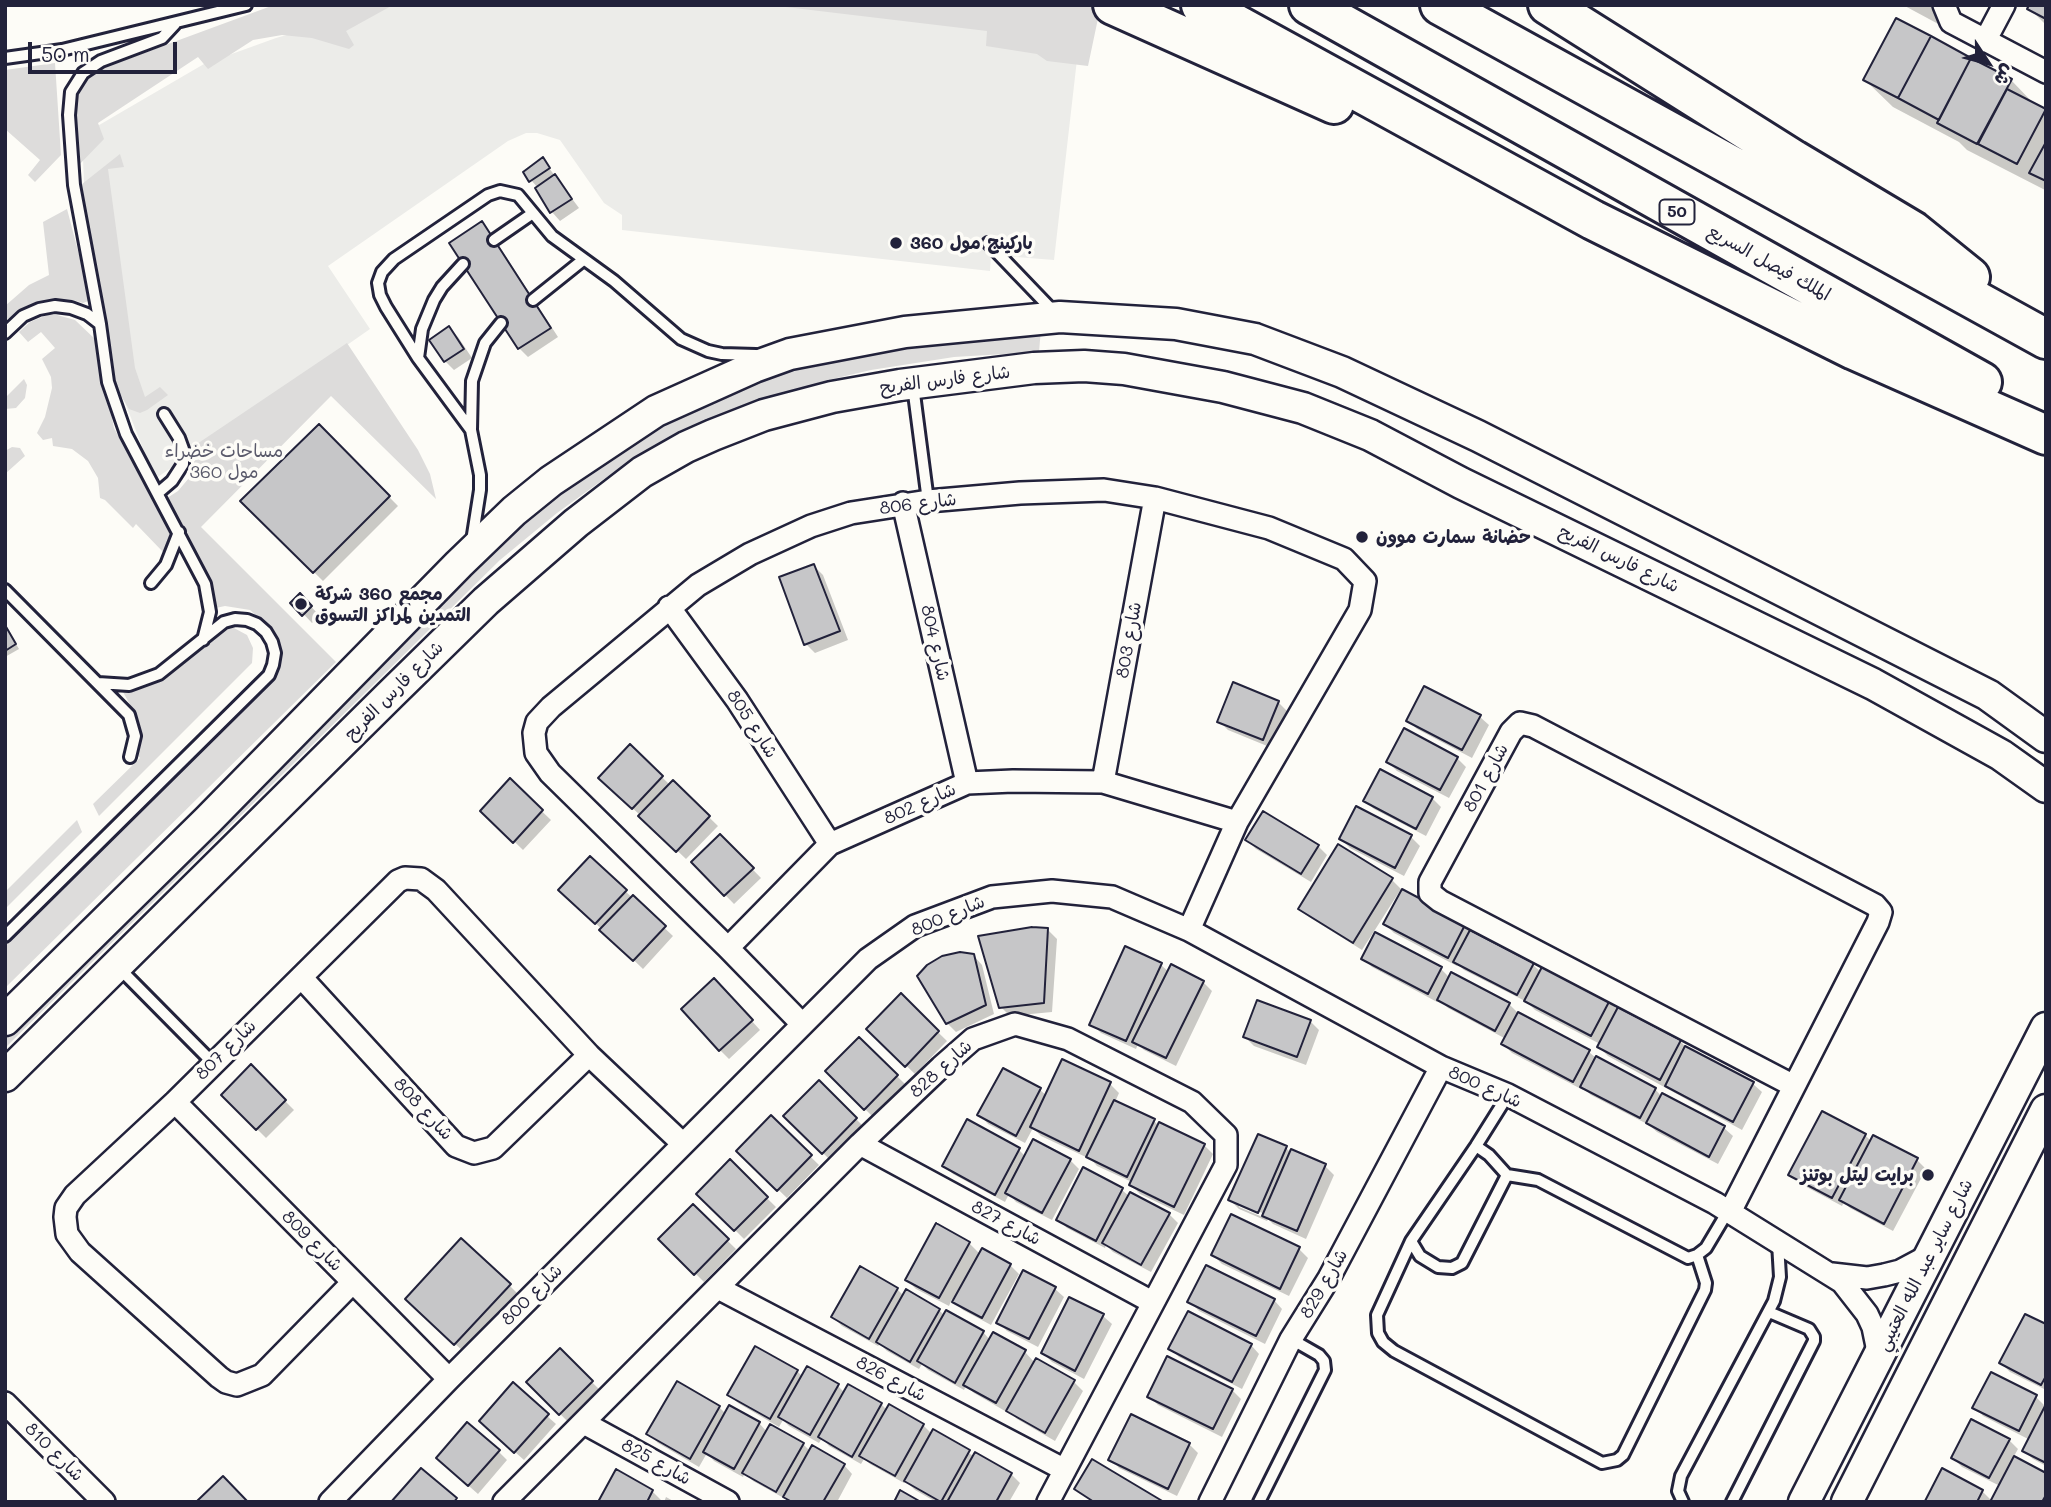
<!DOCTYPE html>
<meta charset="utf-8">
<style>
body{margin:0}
#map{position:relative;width:2051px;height:1507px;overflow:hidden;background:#fdfcf7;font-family:Mali,"Playpen Sans Arabic",sans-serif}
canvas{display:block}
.frame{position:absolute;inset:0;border:7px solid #22223b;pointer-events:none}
.north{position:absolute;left:1953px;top:28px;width:70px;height:70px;-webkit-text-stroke:5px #fdfcf7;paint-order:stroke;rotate:126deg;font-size:19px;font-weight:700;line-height:28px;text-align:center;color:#22223b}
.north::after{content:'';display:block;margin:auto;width:24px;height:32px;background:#22223b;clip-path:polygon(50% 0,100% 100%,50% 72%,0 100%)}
.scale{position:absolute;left:28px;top:42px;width:149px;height:32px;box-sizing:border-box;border:4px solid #22223b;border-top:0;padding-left:9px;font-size:21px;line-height:24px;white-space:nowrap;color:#22223b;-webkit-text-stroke:5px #fdfcf7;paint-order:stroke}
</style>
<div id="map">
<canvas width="2051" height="1507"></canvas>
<div class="frame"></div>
<div class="north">ش</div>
<div class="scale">50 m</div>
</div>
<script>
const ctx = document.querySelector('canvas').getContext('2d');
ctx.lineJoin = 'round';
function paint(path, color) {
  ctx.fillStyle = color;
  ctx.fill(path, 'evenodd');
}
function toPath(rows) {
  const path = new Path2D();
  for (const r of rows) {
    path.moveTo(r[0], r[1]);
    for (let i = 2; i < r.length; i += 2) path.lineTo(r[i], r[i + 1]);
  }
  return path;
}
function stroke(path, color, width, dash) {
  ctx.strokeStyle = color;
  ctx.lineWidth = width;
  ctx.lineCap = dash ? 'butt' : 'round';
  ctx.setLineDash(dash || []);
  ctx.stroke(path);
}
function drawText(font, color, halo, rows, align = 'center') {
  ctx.font = font + ' Mali,"Playpen Sans Arabic",sans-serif';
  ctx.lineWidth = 7;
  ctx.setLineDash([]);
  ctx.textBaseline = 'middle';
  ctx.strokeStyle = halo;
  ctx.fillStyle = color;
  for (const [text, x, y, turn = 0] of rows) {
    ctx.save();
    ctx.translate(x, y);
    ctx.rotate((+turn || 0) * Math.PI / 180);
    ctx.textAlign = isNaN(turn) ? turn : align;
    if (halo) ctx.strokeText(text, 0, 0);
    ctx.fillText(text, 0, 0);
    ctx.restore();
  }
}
const built = toPath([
 [393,5,803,5,1079,42,1054,260,991,255,990,271,622,230,622,215,604,203,560,140,537,133,526,133,508,141,328,266,370,329,155,479,120,390,101,312,85,206,82,135,204,64,276,38]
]);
const green = toPath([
 [274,5,393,5,346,31,354,45,349,49,312,38,282,35,253,40,208,69,198,57,98,123,104,139,75,169,70,104,84,78,95,71],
 [769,5,1085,5,1100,9,1088,66,1047,61,1037,54,986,46,987,31],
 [55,63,61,155,35,182,28,175,40,160,5,129,5,70],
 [120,154,124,167,108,169,135,368,145,397,160,387,168,395,147,410,140,413,129,409,115,386,113,360,97,263,77,188],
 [67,209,91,300,83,303,73,300,51,299,30,307,17,317,5,319,5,306,29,285,49,275,43,222],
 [47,315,57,315,75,320,96,340,114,428,172,538,163,552,136,524,133,528,105,500,100,498,98,478,88,461,72,449,53,446,52,438,43,440,37,433,45,417,52,388,51,377,42,359,55,348,41,332,28,342,19,332,30,322],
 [1041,329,1039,352,954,357,871,370,824,381,766,400,630,463,604,479,557,513,500,560,5,1048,5,1017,475,554,646,430,761,378,849,352],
 [347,343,418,450,430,474,436,499,331,396,201,527,336,662,5,988,5,941,270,677,272,632,269,627,250,610,225,606,211,609,200,564,164,500,178,491,189,478,194,463,194,446],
 [24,379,27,385,25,398,16,408,5,409,5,398],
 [12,447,20,448,25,456,5,474,5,451],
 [223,628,234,628,247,635,253,648,252,663,99,816,93,804,140,758,137,754,141,739,139,721,123,692,143,688,164,678],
 [77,820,82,832,5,909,5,892]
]);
const shadow = toPath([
 [1903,5,1953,5,1942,26],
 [2046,5,2046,25,2030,9],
 [1865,80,2011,80,2036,106,2046,111,2045,190,1967,150,1959,142,1893,107],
 [543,160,579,208,560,221,552,212,538,188,531,180],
 [481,223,490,232,558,337,528,357,519,348],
 [449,328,458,337,472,358,454,370,445,361],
 [319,426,398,506,323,581,242,501],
 [814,566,823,575,848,640,815,653,806,644],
 [300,595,320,616,312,623,293,603],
 [5,625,19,649,5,657],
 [1278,702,1287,711,1272,748,1228,730,1219,721],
 [1480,717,1489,725,1472,758,1417,729,1408,720],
 [630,746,670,785,673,782,718,826,686,859,601,778],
 [1457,758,1466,767,1449,798,1397,771,1388,762],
 [510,781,551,820,523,850,483,811],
 [1432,798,1441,807,1426,836,1374,809,1365,801],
 [720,836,761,878,734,904,693,862],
 [1411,837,1420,846,1404,876,1350,848,1341,839],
 [1247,840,1318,846,1327,855,1311,882,1256,849],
 [590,858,673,936,643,969,561,890],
 [1392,880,1401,889,1373,933,1441,969,1450,978,1509,1004,1518,1013,1589,1052,1596,1058,1655,1089,1662,1097,1724,1128,1733,1136,1718,1164,1657,1132,1649,1125,1591,1095,1583,1088,1583,1090,1512,1053,1503,1044,1506,1039,1448,1008,1439,999,1437,1002,1372,967,1363,958,1375,935,1373,933,1362,950,1309,917,1300,908],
 [1385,924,1465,925,1475,934,1533,965,1541,972,1544,967,1609,1002,1618,1010,1680,1041,1690,1051,1753,1084,1762,1092,1742,1130,1608,1056,1599,1047,1600,1044,1535,1010,1527,1002,1464,970,1458,964,1457,966,1394,933],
 [1048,930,1057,939,1052,1012,1010,1016,1001,1007],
 [973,955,982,965,994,1014,956,1032,947,1023,919,976],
 [1161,965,1169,972,1203,982,1212,991,1176,1066,1144,1050,1138,1044,1136,1049,1101,1033,1092,1024],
 [723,989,760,1030,729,1059,720,1050],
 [901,996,947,1041,915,1074,868,1029],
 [1310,1021,1319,1030,1306,1065,1254,1046,1245,1037],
 [859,1039,906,1085,874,1118,827,1071],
 [1063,1061,1110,1084,1119,1093,1115,1102,1154,1121,1159,1126,1204,1145,1213,1154,1184,1215,1140,1194,1131,1185,1132,1182,1097,1166,1089,1157,1088,1158,1041,1136,1033,1128,1025,1143,988,1124,980,1115,1004,1070,1040,1090,1047,1096],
 [251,1067,294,1110,266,1138,223,1095],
 [819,1082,865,1128,832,1162,786,1116],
 [771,1118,819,1165,787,1198,738,1151],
 [968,1122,1019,1150,1026,1157,1070,1160,1079,1169,1052,1220,1016,1202,1009,1194,1005,1202,953,1174,944,1165],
 [1865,1135,1871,1141,1917,1160,1926,1169,1893,1231,1850,1208,1844,1202,1842,1206,1799,1183,1790,1174],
 [1259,1136,1286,1148,1291,1153,1292,1151,1325,1166,1334,1175,1306,1239,1273,1224,1268,1219,1267,1221,1239,1209,1230,1200],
 [1239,1203,1267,1215,1265,1218,1239,1207],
 [730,1162,776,1207,744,1239,699,1194],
 [1122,1190,1130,1197,1169,1214,1178,1223,1151,1272,1113,1252,1106,1245,1105,1248,1067,1228,1058,1219],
 [693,1207,736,1249,704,1282,661,1239],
 [969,1243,980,1254,1010,1265,1019,1274,991,1325,963,1310,952,1299,949,1306,916,1289,907,1280],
 [1299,1249,1308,1258,1289,1296,1222,1264,1213,1255],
 [509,1285,518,1294,464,1352,416,1308],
 [897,1289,904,1296,939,1310,945,1316,983,1332,990,1340,1025,1352,1035,1363,1074,1382,1083,1391,1055,1441,1017,1419,1007,1409,1005,1411,974,1393,966,1386,964,1390,928,1370,922,1364,919,1369,887,1351,880,1344,878,1346,842,1326,833,1317],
 [1055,1289,1064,1297,1038,1347,1007,1331,998,1322],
 [1274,1300,1282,1309,1265,1344,1199,1311,1190,1302],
 [1103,1316,1112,1324,1084,1379,1052,1362,1043,1353],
 [2046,1326,2046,1390,2010,1372,2001,1363],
 [1251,1345,1259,1354,1242,1389,1179,1357,1170,1348],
 [560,1351,601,1391,569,1423,529,1382],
 [797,1371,803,1377,838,1386,845,1393,849,1386,881,1404,887,1410,923,1425,932,1434,934,1432,975,1457,1011,1474,1020,1483,1009,1502,936,1502,915,1490,906,1481,904,1483,870,1464,864,1459,861,1464,829,1446,822,1438,819,1443,789,1426,783,1420,779,1427,738,1403,729,1395],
 [1991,1374,2036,1397,2045,1406,2046,1466,2033,1459,2024,1451,2030,1440,1983,1416,1975,1407],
 [1232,1390,1241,1399,1222,1437,1158,1405,1149,1396],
 [719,1407,726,1414,759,1423,767,1432,803,1444,810,1451,844,1465,852,1474,837,1502,791,1502,753,1481,745,1473,743,1477,714,1461,707,1453,699,1467,658,1443,649,1434],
 [547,1416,556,1424,524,1460,490,1430],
 [2009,1440,2018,1449,2013,1458,2046,1475,2046,1502,1927,1501,1943,1471,1982,1491,1992,1501,2000,1486,1962,1467,1953,1458],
 [1189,1444,1198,1453,1177,1496,1119,1468,1111,1459],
 [498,1451,507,1460,478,1494,447,1467],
 [617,1471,652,1491,663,1502,600,1502],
 [666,1497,675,1502,664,1502]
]);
const building = toPath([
 [2029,5,2046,5,2046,19,2027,9,2029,5],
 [1896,18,1931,36,1898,98,1863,80,1896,18],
 [1931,36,1971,58,1939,120,1898,98,1931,36],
 [1971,58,2012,79,1977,144,1937,123,1971,58],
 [2007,89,2046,109,2017,164,1978,144,2007,89],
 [2046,142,2046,181,2029,173,2046,142],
 [543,157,550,168,529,182,523,172,543,157],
 [555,174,572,199,550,213,535,188,555,174],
 [482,221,551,328,518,349,449,243,482,221],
 [449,326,464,349,444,362,429,340,449,326],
 [319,424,390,496,313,573,240,501,319,424],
 [814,564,840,631,804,645,779,577,814,564],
 [300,593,312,606,302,616,290,603,300,593],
 [5,625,16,644,5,651,5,625],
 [1233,682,1279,701,1263,740,1217,722,1233,682],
 [1424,686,1481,715,1462,750,1406,721,1424,686],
 [1404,728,1458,757,1440,790,1386,762,1404,728],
 [630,744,663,776,632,809,598,778,630,744],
 [1380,769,1433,797,1416,829,1363,801,1380,769],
 [510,778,543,810,513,843,480,811,510,778],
 [673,780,710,816,676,852,638,816,673,780],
 [1356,806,1412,835,1395,868,1339,839,1356,806],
 [1263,811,1319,845,1301,874,1245,840,1263,811],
 [720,834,754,868,724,896,691,862,720,834],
 [1338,844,1393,878,1353,943,1298,909,1338,844],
 [590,856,627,890,595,924,558,890,590,856],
 [1402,889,1466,923,1448,958,1383,924,1402,889],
 [633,895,666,926,633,961,599,930,633,895],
 [1032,927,1048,928,1044,1003,999,1008,978,936,1032,927],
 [1470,930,1534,963,1517,995,1453,962,1470,930],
 [1375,932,1442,967,1428,994,1361,959,1375,932],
 [1125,946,1162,963,1126,1041,1089,1025,1125,946],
 [960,952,974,954,986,1005,946,1024,917,976,927,965,942,956,960,952],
 [1171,964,1204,981,1166,1058,1132,1042,1171,964],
 [1543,965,1610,1000,1591,1036,1524,1001,1543,965],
 [1451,972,1510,1003,1495,1031,1437,1000,1451,972],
 [714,978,753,1020,719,1051,681,1009,714,978],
 [901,993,939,1031,905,1067,866,1029,901,993],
 [1257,1000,1311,1020,1297,1057,1243,1037,1257,1000],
 [1618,1007,1681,1040,1660,1080,1597,1047,1618,1007],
 [1518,1012,1590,1050,1573,1082,1501,1044,1518,1012],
 [859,1037,898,1075,864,1110,825,1071,859,1037],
 [1685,1046,1754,1082,1733,1122,1665,1086,1685,1046],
 [1596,1056,1656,1088,1640,1118,1580,1087,1596,1056],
 [1062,1059,1111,1082,1079,1151,1030,1127,1062,1059],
 [251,1064,286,1100,256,1130,221,1095,251,1064],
 [1003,1068,1041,1088,1016,1136,977,1115,1003,1068],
 [819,1080,857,1118,822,1154,783,1116,819,1080],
 [1662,1093,1725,1126,1709,1157,1646,1123,1662,1093],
 [1114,1100,1155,1119,1127,1177,1086,1157,1114,1100],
 [1822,1111,1866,1134,1832,1198,1788,1175,1822,1111],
 [771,1115,812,1155,777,1191,736,1151,771,1115],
 [967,1119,1020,1148,995,1195,942,1166,967,1119],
 [1159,1122,1205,1144,1174,1207,1129,1185,1159,1122],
 [1258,1134,1287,1146,1258,1213,1228,1200,1258,1134],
 [1873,1135,1918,1158,1884,1224,1839,1200,1873,1135],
 [1033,1139,1071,1159,1042,1213,1005,1193,1033,1139],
 [1291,1149,1326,1164,1297,1231,1262,1216,1291,1149],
 [730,1159,768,1197,734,1231,696,1194,730,1159],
 [1083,1167,1123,1188,1096,1241,1056,1220,1083,1167],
 [1130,1192,1170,1213,1141,1265,1102,1243,1130,1192],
 [693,1204,729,1239,694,1275,658,1239,693,1204],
 [1231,1214,1300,1247,1280,1289,1211,1255,1231,1214],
 [936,1223,970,1242,939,1298,905,1280,936,1223],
 [461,1238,511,1284,454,1345,405,1299,461,1238],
 [982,1248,1011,1264,982,1318,952,1302,982,1248],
 [1206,1265,1275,1299,1256,1336,1187,1302,1206,1265],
 [860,1266,898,1288,869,1339,831,1317,860,1266],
 [1023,1270,1056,1287,1029,1339,996,1323,1023,1270],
 [906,1289,940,1309,910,1362,876,1342,906,1289],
 [1069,1297,1104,1314,1075,1371,1041,1353,1069,1297],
 [946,1310,984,1331,955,1383,917,1361,946,1310],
 [1188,1311,1252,1344,1232,1382,1168,1349,1188,1311],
 [2025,1314,2046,1324,2046,1376,2041,1385,1999,1363,2025,1314],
 [993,1332,1026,1350,996,1403,963,1385,993,1332],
 [755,1346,798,1370,770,1419,727,1395,755,1346],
 [560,1348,593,1381,559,1415,526,1382,560,1348],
 [1167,1356,1233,1389,1213,1429,1147,1397,1167,1356],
 [1036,1358,1075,1380,1045,1433,1006,1411,1036,1358],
 [807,1366,839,1384,810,1435,778,1417,807,1366],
 [1991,1372,2037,1395,2019,1431,1972,1408,1991,1372],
 [677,1381,720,1406,690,1459,646,1434,677,1381],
 [513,1382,549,1414,514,1453,479,1421,513,1382],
 [848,1384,882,1403,852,1457,818,1437,848,1384],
 [889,1404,924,1424,895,1476,859,1456,889,1404],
 [729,1405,760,1422,734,1469,703,1452,729,1405],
 [2045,1406,2046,1406,2046,1463,2022,1451,2045,1406],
 [1131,1414,1190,1443,1168,1489,1108,1460,1131,1414],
 [1971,1419,2010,1439,1989,1478,1951,1458,1971,1419],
 [467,1422,500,1450,468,1486,436,1458,467,1422],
 [770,1424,804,1443,776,1492,742,1473,770,1424],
 [933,1429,970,1450,941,1502,904,1481,933,1429],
 [812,1445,845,1464,823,1502,792,1502,783,1497,812,1445],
 [975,1452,1012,1473,996,1502,947,1502,975,1452],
 [2014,1456,2046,1473,2046,1495,2042,1502,1990,1502,2014,1456],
 [1092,1459,1164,1502,1094,1502,1074,1489,1092,1459],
 [421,1468,457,1498,454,1502,391,1502,421,1468],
 [1942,1468,1983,1490,1977,1502,1925,1501,1942,1468],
 [616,1469,653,1490,647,1502,598,1502,616,1469],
 [223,1476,248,1502,196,1502,223,1476],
 [900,1490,921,1502,894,1502,900,1490]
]);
const lane = toPath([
 [175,24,162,38,101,61,83,73,71,92,69,115,74,185,100,324,108,382,126,434,205,584,210,612,203,640],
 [5,58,62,50,246,5],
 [494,240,533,213],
 [988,243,1055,313],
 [533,300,583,260],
 [5,333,23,316,39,309,55,306,71,308,87,314,100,324],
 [418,358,422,329,434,300,442,287,463,264],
 [913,386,928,501],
 [471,430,418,358,386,307,380,295,378,283,382,272,394,259,488,195,500,191,518,195,552,236,614,281,681,339,708,351,722,354,756,355],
 [158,493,172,481,183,464,183,449,179,438,164,414],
 [472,541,480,490,480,475,471,430,472,381,485,343,501,323],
 [151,583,166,565,179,532],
 [5,590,129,715,135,736,130,757],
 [5,936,269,675,273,665,275,653,272,642,266,632,257,624,247,620,235,619,224,622,159,674,129,685,98,683],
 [119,968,213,1063],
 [1476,1146,1489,1155,1507,1175,1538,1180,1688,1258,1697,1255,1706,1248,1728,1211],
 [1507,1175,1462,1263,1452,1268,1438,1267,1420,1256,1411,1241,1476,1146,1508,1095],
 [1411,1241,1377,1315,1378,1333,1383,1342,1394,1351,1602,1463,1617,1460,1623,1455,1705,1290,1706,1283,1697,1255],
 [1259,1502,1325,1370,1324,1361,1319,1355,1291,1339],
 [1683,1502,1678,1491,1681,1476,1774,1301,1780,1277,1778,1243],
 [1732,1502,1814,1341,1814,1337,1809,1329,1769,1312]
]);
const street = toPath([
 [1944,5,1951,22,2046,72],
 [1985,41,2004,5],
 [903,503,967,783],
 [669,607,737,700,830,844],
 [1103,782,1155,498],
 [728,948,830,844,967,783,1013,781,1103,782,1237,822],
 [301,977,456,1146,474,1153,493,1148,589,1055],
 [802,1024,728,948,550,773,536,753,534,733,537,722,551,707,698,585,750,554,811,526,851,513,928,501,1020,493,1104,490,1155,498,1269,528,1344,559,1365,581,1360,610,1237,822,1189,930],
 [175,1102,449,1379],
 [860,1144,1152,1302],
 [1730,1212,1878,922,1881,912,1875,905,1533,726,1520,723,1511,732,1430,882,1430,893,1440,901,1794,1086],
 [1832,1274,1867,1278,1884,1275,1900,1271,1930,1255],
 [353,1282,262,1375,237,1385,226,1382,219,1377,80,1252,67,1234,65,1217,66,1208,75,1195,175,1102,398,881,405,878,421,879,436,890,589,1055,683,1144],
 [718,1288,1065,1470],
 [5,1403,104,1502],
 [584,1423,728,1502],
 [330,1502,449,1379,868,959,915,926,992,897,1052,891,1112,897,1189,930,1441,1067,1508,1095,1715,1203,1842,1282,1867,1314,1873,1327,1879,1356],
 [504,1502,860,1144,941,1067,973,1039,1015,1024,1068,1039,1192,1102,1226,1135,1226,1165,1048,1502],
 [1210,1502,1291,1339,1329,1278,1441,1067]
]);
const secondary = toPath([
 [5,1020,208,820,459,564,514,511,551,481,656,411,754,367,790,354,905,332,1060,317,1176,324,1255,339,1342,372,1478,436,1988,695,2046,737],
 [5,1076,390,695,486,601,576,523,642,472,686,447,713,435,764,415,832,397,900,385,1034,368,1084,366,1124,369,1223,387,1303,408,1370,435,1461,483,1873,684,2001,755,2046,787],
 [1804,1502,2046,1028],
 [1847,1502,2046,1110]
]);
const highway = toPath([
 [1113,5,1334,104],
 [1201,5,1593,220,1854,350,2046,435],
 [1309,5,1982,382],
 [1440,5,2046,339],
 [1548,5,1794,160,1913,231,1970,277]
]);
const markers = [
 [896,243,7,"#22223b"],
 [1362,537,7,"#22223b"],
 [301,604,7,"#22223b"],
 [1928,1175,7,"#22223b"]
];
const shields = [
 [1677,212,35]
];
const shieldNames = [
 ["50",1677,212]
];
const poiNames = [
 ["باركينج مول 360",910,243],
 ["حضانة سمارت موون",1376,537],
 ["مجمع 360 شركة",315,594],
 ["التمدين لمراكز التسوق",315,615],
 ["برايت ليتل بوتنز",1914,1175,"right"]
];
const streetNames = [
 ["الملك فيصل السريع",1769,263,29],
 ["شارع فارس الفريح",945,380,-7],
 ["شارع 806",918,504,-7],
 ["شارع فارس الفريح",1619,559,26],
 ["شارع 803",1129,640,-80],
 ["شارع 804",935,643,77],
 ["شارع فارس الفريح",394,691,-45],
 ["شارع 805",752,724,57],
 ["شارع 801",1486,778,-62],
 ["شارع 802",920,804,-24],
 ["شارع 800",948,916,-23],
 ["شارع 807",226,1050,-45],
 ["شارع 828",941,1069,-42],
 ["شارع 800",1485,1087,24],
 ["شارع 808",423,1109,47],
 ["شارع 827",1006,1223,28],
 ["شارع 809",312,1241,45],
 ["شارع ساير عبد الله العتيبي",1925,1265,-63],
 ["شارع 829",1324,1284,-60],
 ["شارع 800",532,1295,-45],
 ["شارع 826",891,1379,28],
 ["شارع 810",54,1452,45],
 ["شارع 825",656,1462,29]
];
const parkNames = [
 ["مساحات خضراء",224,451],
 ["360 مول",224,472]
];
paint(built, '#ecece9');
paint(green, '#dddcdb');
paint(shadow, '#0003');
paint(building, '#c6c6c8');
stroke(building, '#22223b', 2);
stroke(lane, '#22223b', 16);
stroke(street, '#22223b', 26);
stroke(secondary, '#22223b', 35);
stroke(highway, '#22223b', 44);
stroke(lane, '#fdfcf7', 10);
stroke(street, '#fdfcf7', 21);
stroke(secondary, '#fdfcf7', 30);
stroke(highway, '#fdfcf7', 38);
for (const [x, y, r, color] of markers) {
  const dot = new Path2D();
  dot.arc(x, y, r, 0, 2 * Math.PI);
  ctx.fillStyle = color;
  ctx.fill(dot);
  stroke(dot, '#fdfcf7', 2.5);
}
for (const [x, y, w] of shields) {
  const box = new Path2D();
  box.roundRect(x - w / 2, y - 12.5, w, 25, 5);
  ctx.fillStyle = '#fdfcf7';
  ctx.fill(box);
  stroke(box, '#22223b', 2);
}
drawText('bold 16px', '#22223b', null, shieldNames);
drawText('bold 18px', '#22223b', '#fdfcf7', poiNames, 'left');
drawText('18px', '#22223b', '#fdfcf7', streetNames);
drawText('18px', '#5a5a6b', '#fdfcf7', parkNames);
</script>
